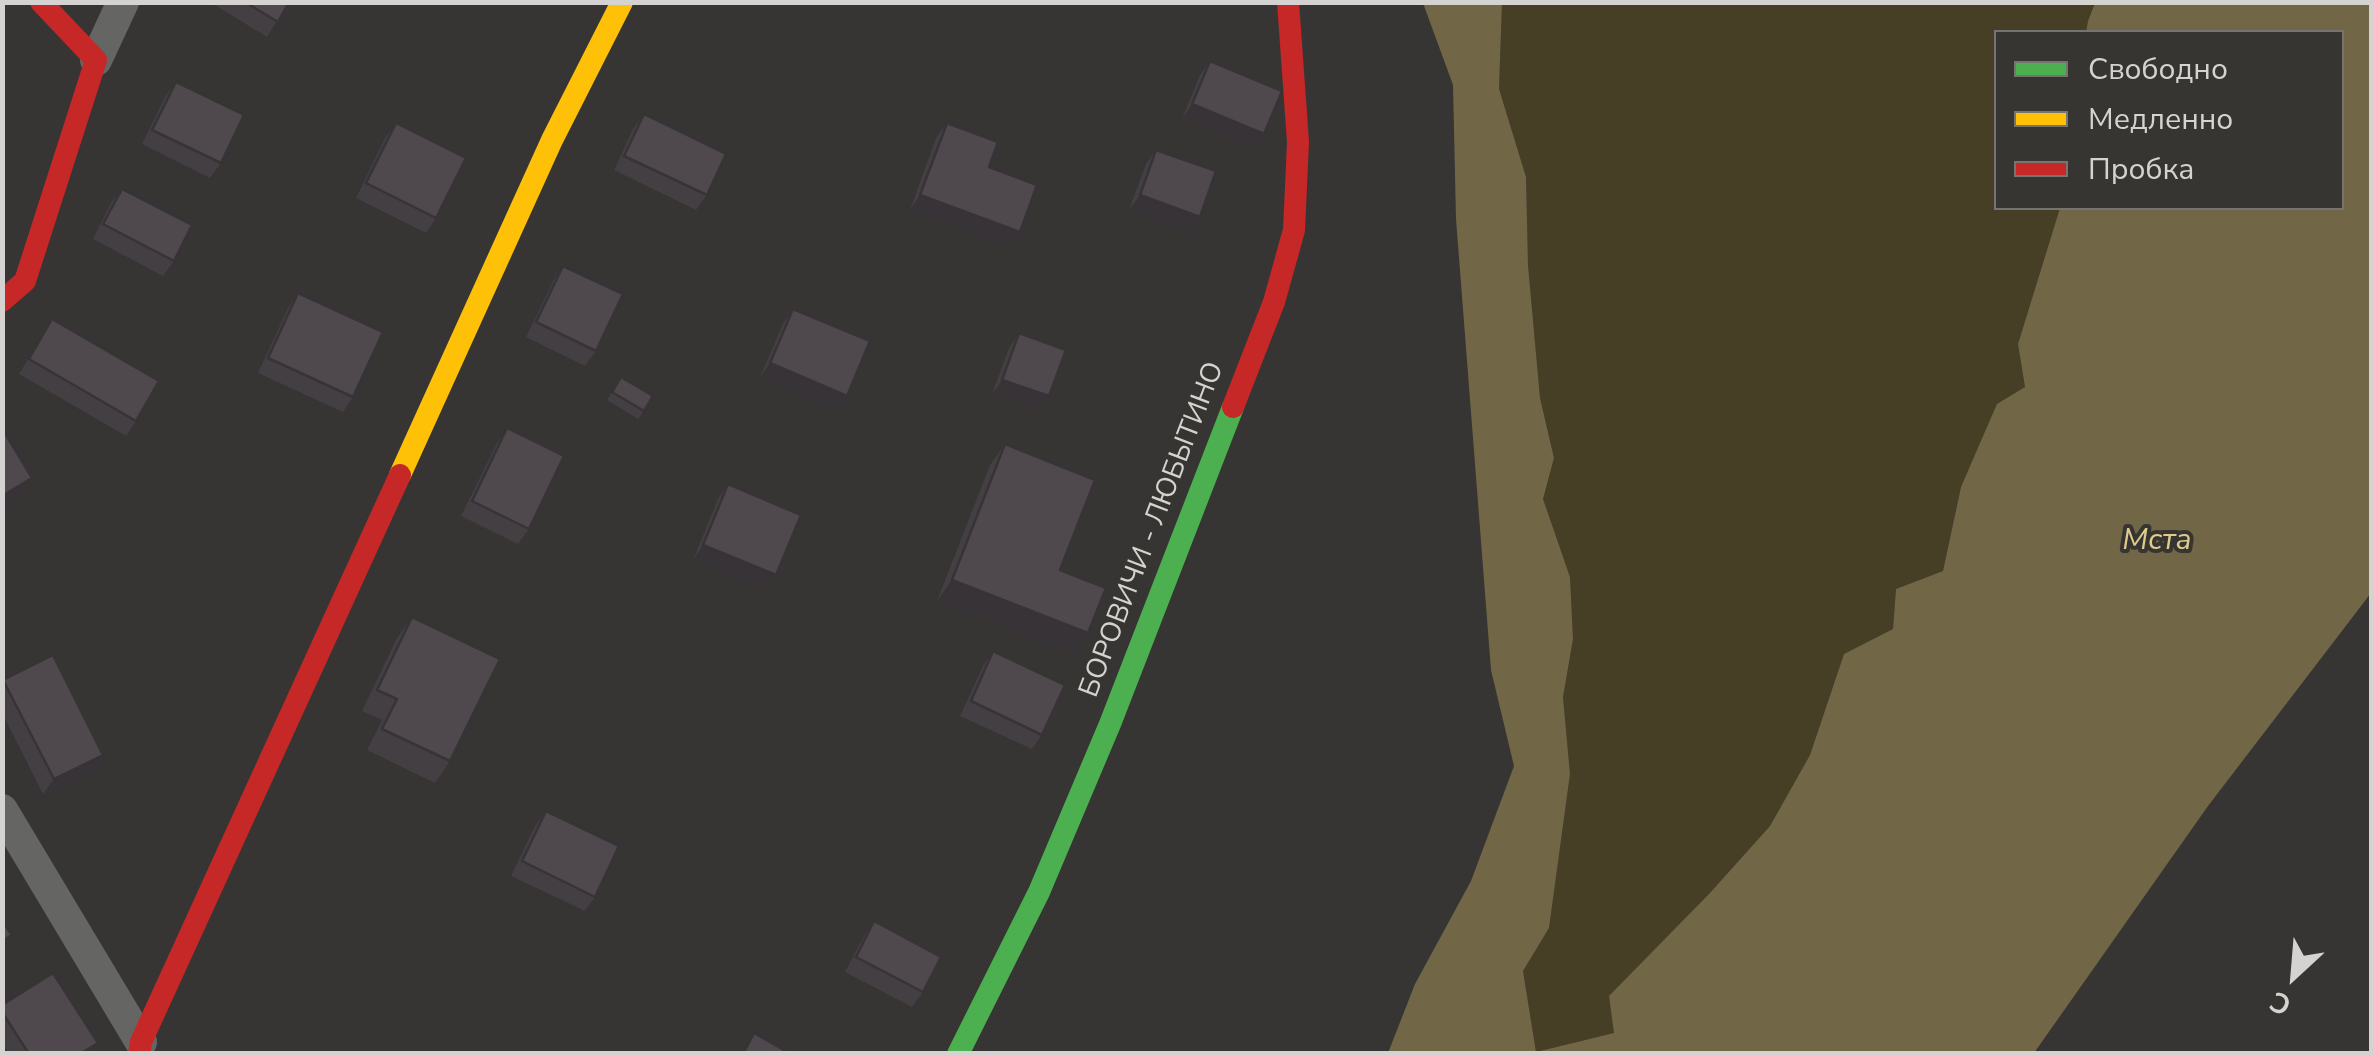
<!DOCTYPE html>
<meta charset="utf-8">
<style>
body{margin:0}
#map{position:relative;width:2374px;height:1056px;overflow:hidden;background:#363533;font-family:"Nunito Sans",sans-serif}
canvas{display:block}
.frame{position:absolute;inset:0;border:5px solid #d4d3d1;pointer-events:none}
.legend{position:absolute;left:1994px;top:30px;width:350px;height:180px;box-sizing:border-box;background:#373532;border:2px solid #767472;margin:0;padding:12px 18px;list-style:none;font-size:30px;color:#d4d3d1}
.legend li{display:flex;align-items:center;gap:20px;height:50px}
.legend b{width:50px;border:2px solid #767472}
.north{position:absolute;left:2244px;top:926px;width:100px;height:100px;-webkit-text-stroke:8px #373532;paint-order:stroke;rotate:206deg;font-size:28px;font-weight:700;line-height:40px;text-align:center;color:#d4d3d1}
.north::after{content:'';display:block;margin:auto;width:35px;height:45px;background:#d4d3d1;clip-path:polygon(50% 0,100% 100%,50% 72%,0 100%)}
</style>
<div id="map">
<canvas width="2374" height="1056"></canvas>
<div class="frame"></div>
<ul class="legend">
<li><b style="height:12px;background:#4caf50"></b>Свободно</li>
<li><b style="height:12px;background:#ffc107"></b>Медленно</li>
<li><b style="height:12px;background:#c62828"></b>Пробка</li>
</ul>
<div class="north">С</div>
</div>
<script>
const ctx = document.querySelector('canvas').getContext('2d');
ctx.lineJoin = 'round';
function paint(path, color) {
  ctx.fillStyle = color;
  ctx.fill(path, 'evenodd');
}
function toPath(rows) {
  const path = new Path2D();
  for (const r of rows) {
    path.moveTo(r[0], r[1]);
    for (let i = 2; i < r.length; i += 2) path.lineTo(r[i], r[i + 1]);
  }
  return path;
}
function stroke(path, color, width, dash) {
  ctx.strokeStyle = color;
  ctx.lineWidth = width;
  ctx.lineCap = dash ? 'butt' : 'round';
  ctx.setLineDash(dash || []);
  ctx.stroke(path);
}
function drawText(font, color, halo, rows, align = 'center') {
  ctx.font = font + ' "Nunito Sans",sans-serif';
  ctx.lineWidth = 8;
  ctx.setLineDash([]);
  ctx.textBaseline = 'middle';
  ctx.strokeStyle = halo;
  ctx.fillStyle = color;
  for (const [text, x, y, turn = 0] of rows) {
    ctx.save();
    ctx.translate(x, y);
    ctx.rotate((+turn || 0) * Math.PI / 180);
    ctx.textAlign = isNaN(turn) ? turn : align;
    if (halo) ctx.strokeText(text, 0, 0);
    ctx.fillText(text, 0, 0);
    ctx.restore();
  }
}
const green = toPath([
 [1502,3,2095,3,2088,21,2086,32,1996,32,1996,208,2060,208,2018,344,2025,387,1961,487,1943,571,1896,589,1893,629,1844,654,1810,755,1770,826,1709,894,1615,1033,1536,1052,1523,971,1549,928,1570,774,1563,697,1573,639,1570,577,1543,499,1554,458,1540,398,1528,265,1526,177,1499,90]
]);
const water = toPath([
 [1423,3,1502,3,1499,89,1526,177,1528,265,1540,398,1554,458,1543,499,1570,577,1573,639,1563,697,1570,774,1549,928,1523,971,1536,1052,1614,1033,1609,996,1709,894,1770,826,1810,755,1844,654,1893,629,1896,589,1943,571,1961,487,1997,404,2025,387,2018,344,2060,208,2342,208,2342,32,2086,32,2088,21,2095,3,2371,3,2371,593,2208,806,2034,1053,1388,1053,1415,984,1471,881,1514,766,1491,670,1456,219,1453,85]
]);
const street = toPath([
 [96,60,123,2],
 [2,810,141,1042]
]);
const fast = toPath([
 [958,1054,1039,892,1110,724,1233,407]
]);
const slow = toPath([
 [400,475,552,140,622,2]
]);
const jam = toPath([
 [2,301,25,281,96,60,41,2],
 [1233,407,1274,302,1294,230,1298,142,1288,2],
 [139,1054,141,1042,400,475]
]);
const wall = toPath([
 [210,2,289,2,267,37],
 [1210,61,1254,149,1182,119,1200,75],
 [176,82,221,163,210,178,142,144,165,97],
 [644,114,707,195,696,210,614,170,633,129],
 [396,123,436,218,426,233,356,198,385,138],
 [947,123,989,167,1009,247,910,210,936,138],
 [1156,150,1189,232,1129,210,1146,164],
 [122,189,174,261,163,276,93,239,111,203],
 [563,266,596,351,585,366,526,337,553,281],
 [298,293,353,397,343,412,258,373,288,308],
 [793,309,847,396,837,410,760,377,783,324],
 [52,319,136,421,126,436,19,374],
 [1019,333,1039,411,992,394,1009,348],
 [621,377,644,411,638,419,607,400],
 [507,428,529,529,518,544,461,516,497,443],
 [1005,444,1088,633,1073,654,937,601,990,465],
 [728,484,766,590,693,560,718,499],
 [412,617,450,761,435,783,367,750,382,720,362,711,397,638],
 [993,651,1042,735,1032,749,960,716,983,666],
 [3,680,103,755,93,770,43,794,2,713],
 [546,811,595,897,585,911,511,876,535,826],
 [874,921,923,992,912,1007,845,972,864,936],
 [2,1005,90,1054,9,1054,2,1043]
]);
const shadedWall = toPath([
 [1192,104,1264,134,1254,149,1182,119],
 [920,195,1020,232,1009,247,910,210],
 [1140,195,1200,217,1189,232,1129,210],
 [770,363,847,396,837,410,760,377],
 [1002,380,1049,396,1039,411,992,394],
 [32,478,18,500,2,509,2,496],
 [703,545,776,575,766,590,693,560],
 [952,580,1088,633,1073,654,937,601],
 [103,755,93,770,43,794,54,779],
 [98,1043,90,1054,80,1054]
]);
const building = toPath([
 [245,2,289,2,278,22,245,2],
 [1210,61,1282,91,1264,134,1192,104,1210,61],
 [176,82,244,115,221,163,152,130,176,82],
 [644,114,726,154,707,195,624,156,644,114],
 [396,123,466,158,436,218,366,183,396,123],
 [947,123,998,142,989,167,1037,185,1020,232,920,195,947,123],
 [1156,150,1216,171,1200,217,1140,195,1156,150],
 [122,189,192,225,174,261,103,224,122,189],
 [563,266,623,294,596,351,536,322,563,266],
 [298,293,383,332,353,397,268,358,298,293],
 [793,309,870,341,847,396,770,363,793,309],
 [52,319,159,381,136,421,29,359,52,319],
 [1019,333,1066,350,1049,396,1002,380,1019,333],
 [621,377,653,396,644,411,612,392,621,377],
 [2,428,32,478,2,496,2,428],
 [507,428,564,456,529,529,472,501,507,428],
 [1005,444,1095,480,1060,570,1106,588,1088,633,952,580,1005,444],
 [728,484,801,515,776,575,703,545,728,484],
 [412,617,500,659,450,761,382,729,397,699,377,690,412,617],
 [993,651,1065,685,1042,735,971,701,993,651],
 [53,655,103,755,54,779,3,680,53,655],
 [546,811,619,846,595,897,522,861,546,811],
 [2,921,12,935,2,941,2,921],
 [874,921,941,957,923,992,856,957,874,921],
 [53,973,98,1043,80,1054,29,1054,2,1012,2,1005,53,973],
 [754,1033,791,1054,743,1054,754,1033]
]);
const streetNames = [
 ["БОРОВИЧИ - ЛЮБЫТИНО",1153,530,-69]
];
const waterNames = [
 ["Мста",2157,542]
];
paint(green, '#463f26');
paint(water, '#716746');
stroke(street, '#656564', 32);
stroke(fast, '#4caf50', 22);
stroke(slow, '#ffc107', 22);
stroke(jam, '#c62828', 22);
paint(wall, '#443f42');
paint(shadedWall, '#373336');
paint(building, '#4f494d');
stroke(building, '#373336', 2.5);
drawText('28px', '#d4d3d1', '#373532', streetNames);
drawText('italic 30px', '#dfcc8d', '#373532', waterNames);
</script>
